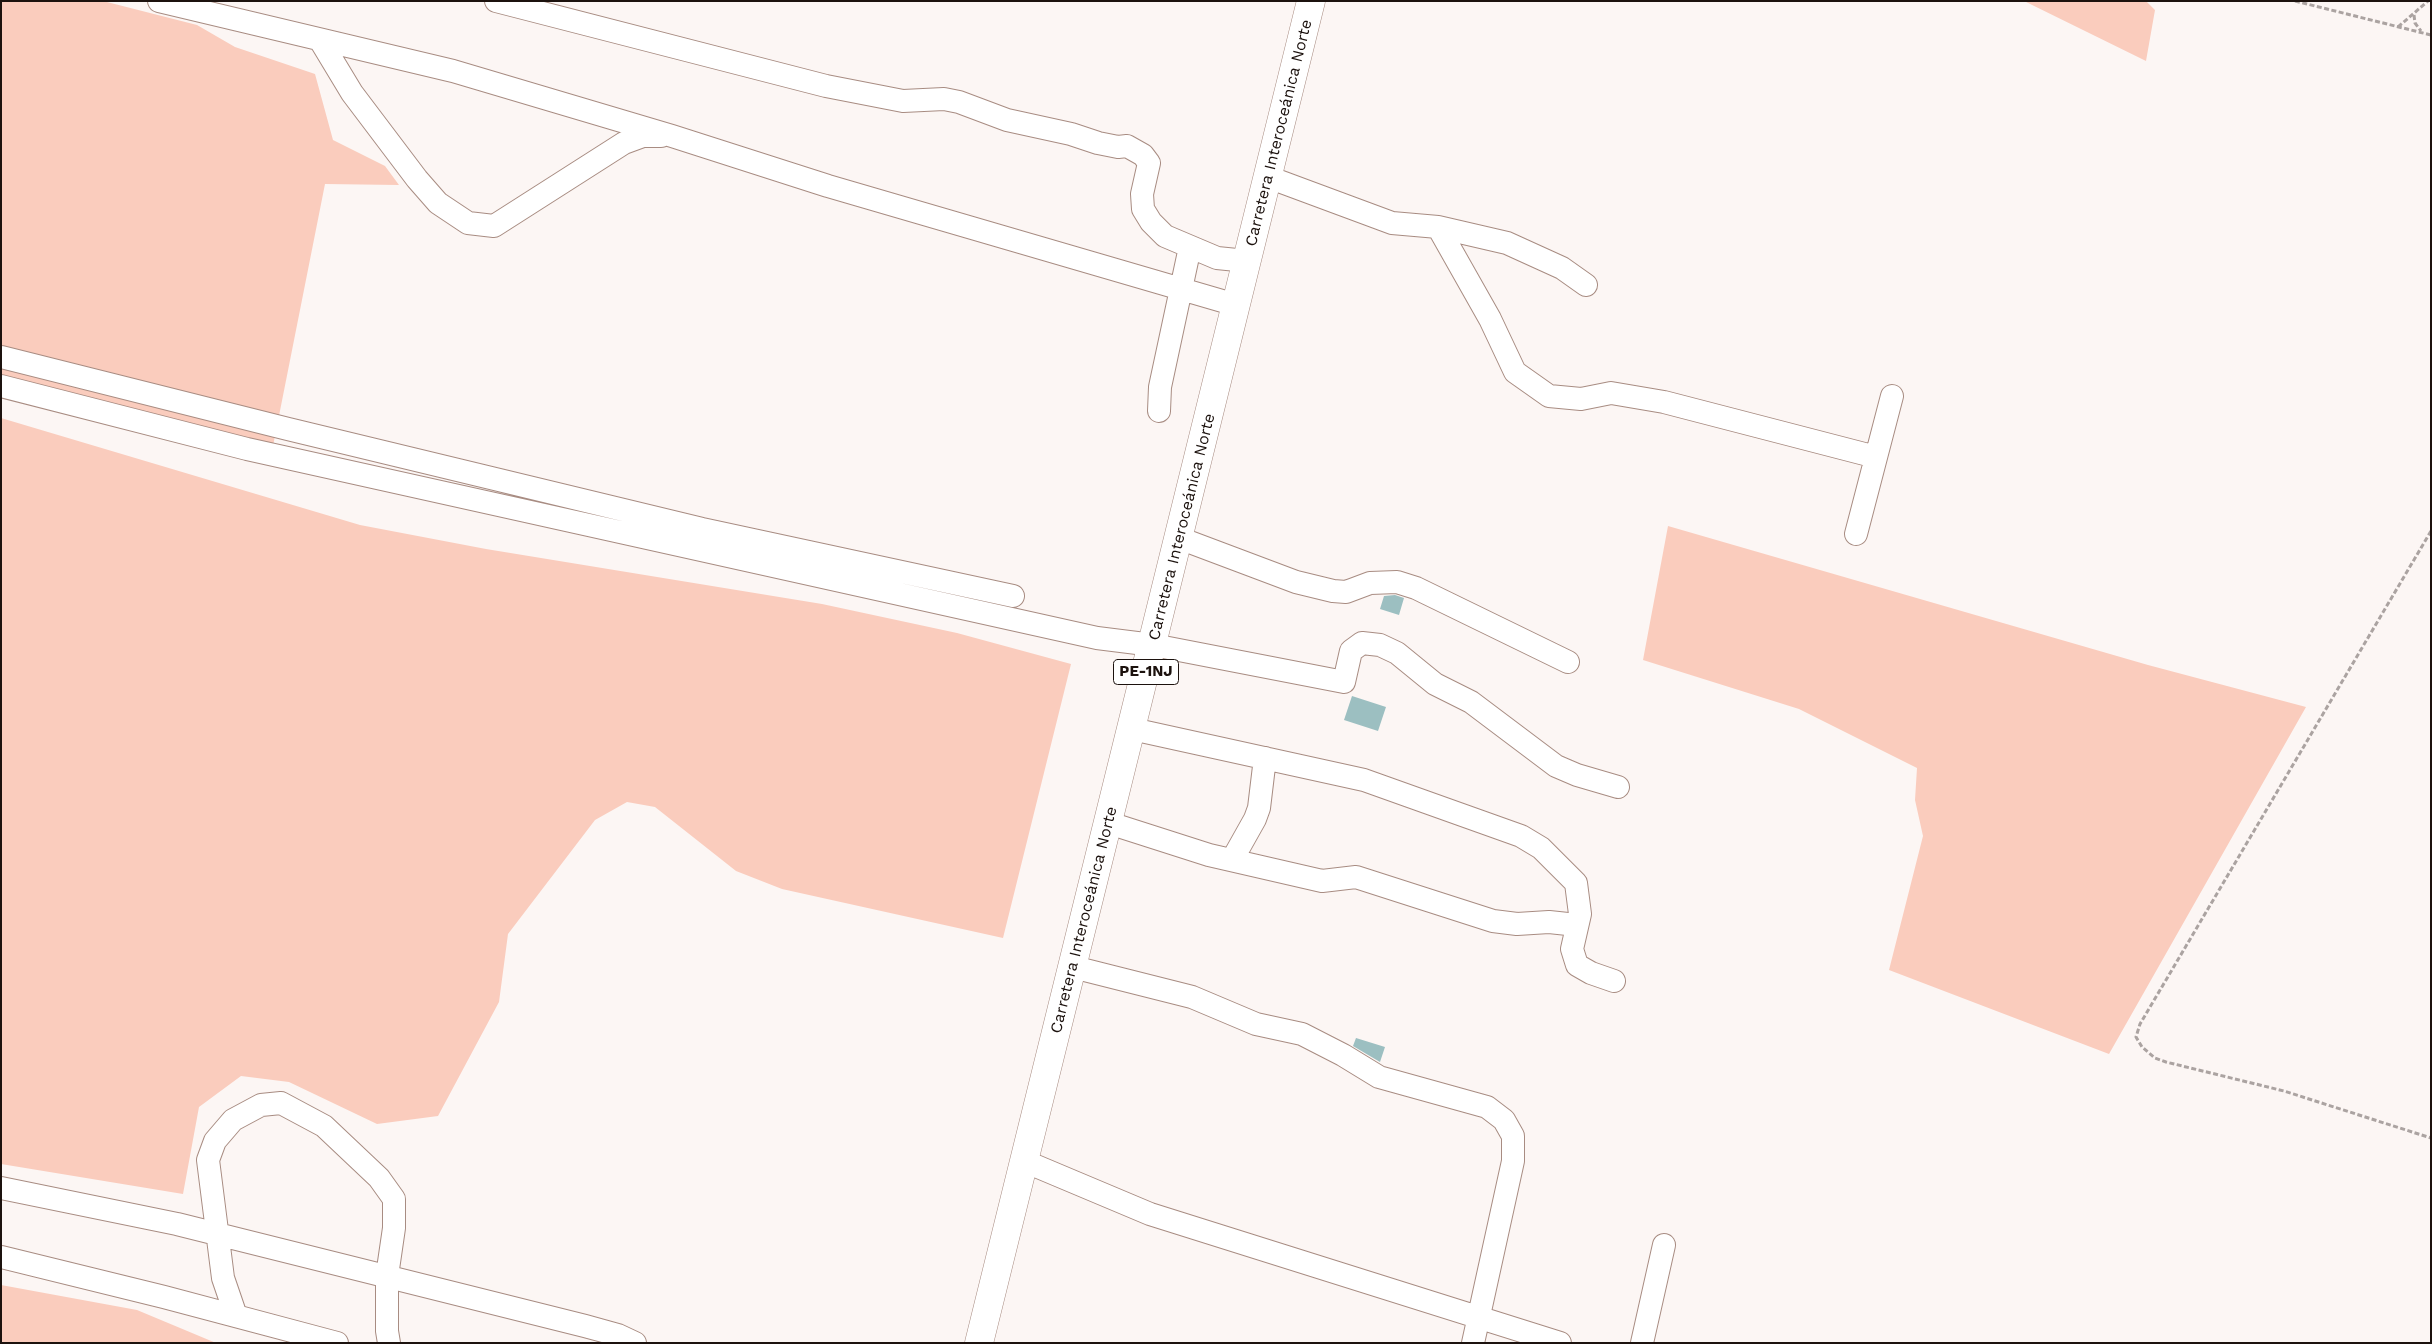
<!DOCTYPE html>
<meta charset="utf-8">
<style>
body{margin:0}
#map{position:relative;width:2432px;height:1344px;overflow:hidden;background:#fcf6f4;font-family:"Work Sans",sans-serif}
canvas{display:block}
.frame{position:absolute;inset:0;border:2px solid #1c120e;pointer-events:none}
</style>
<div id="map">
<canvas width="2432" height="1344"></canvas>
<div class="frame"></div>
</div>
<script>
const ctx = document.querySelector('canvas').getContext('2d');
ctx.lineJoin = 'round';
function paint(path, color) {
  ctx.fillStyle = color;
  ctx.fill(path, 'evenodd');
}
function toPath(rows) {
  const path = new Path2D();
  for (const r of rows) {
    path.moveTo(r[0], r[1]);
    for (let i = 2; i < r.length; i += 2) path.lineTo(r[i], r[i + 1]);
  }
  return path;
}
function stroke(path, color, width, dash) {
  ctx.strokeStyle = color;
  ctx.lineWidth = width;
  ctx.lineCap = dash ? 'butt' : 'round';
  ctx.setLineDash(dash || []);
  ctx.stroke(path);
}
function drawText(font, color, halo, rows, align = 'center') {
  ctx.font = font + ' "Work Sans",sans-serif';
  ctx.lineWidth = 5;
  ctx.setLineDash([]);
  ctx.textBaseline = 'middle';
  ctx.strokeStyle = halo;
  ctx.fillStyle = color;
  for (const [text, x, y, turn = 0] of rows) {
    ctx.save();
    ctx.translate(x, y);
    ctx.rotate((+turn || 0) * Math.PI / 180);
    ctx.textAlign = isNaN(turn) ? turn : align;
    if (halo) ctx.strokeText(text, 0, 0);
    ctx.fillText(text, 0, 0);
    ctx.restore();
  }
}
const green = toPath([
 [1,1,103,1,197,25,235,47,315,74,333,140,385,166,399,185,325,184,273,446,1,375],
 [2024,1,2146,1,2155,10,2146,61],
 [1,418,360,525,486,549,822,604,957,633,1071,664,1003,938,782,889,736,871,655,807,627,802,595,820,508,934,499,1002,438,1116,377,1124,289,1082,241,1076,199,1107,183,1194,1,1164],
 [1668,526,2148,665,2306,707,2109,1054,1889,970,1923,836,1915,800,1917,768,1799,709,1643,660],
 [1,1285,137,1310,216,1343,1,1343]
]);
const building = toPath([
 [1395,595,1404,598,1399,615,1380,609,1384,596],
 [1352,696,1386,707,1378,731,1344,720],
 [1356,1038,1385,1047,1380,1062,1353,1046]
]);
const path = toPath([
 [2295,1,2431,35],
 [2414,15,2415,23,2421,31],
 [2398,27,2428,1],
 [2431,531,2140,1024,2136,1037,2142,1047,2155,1058,2166,1062,2284,1091,2431,1138]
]);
const minor = toPath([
 [159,1,453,71,672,136,828,186,1236,305],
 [496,1,826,86,903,101,944,99,959,102,1007,120,1071,134,1098,143,1118,147,1127,146,1143,155,1149,163,1142,194,1143,209,1151,222,1165,236,1217,258,1247,261],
 [320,40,352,93,417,179,438,203,468,223,494,226,624,143,643,136,661,136],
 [1268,177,1392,223,1438,227,1507,243,1562,268,1586,285],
 [1438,227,1490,319,1515,372,1549,396,1581,399,1611,393,1664,402,1876,457],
 [1,357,288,429,702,529,1013,596],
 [1,386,247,449,1097,638,1153,645,1344,682,1351,651,1362,643,1380,645,1397,653,1435,684,1471,702,1556,766,1577,775,1618,787],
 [1159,411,1160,387,1190,247],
 [1856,534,1892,396],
 [1179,538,1296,582,1333,591,1346,592,1370,583,1397,582,1416,588,1568,662],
 [1132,729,1364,780,1521,836,1541,848,1576,883,1580,914,1572,949,1577,965,1591,973,1614,981],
 [1109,823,1209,855,1322,881,1356,877,1493,921,1517,924,1549,922,1577,925],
 [1232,860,1255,819,1259,808,1265,758],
 [1073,967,1192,997,1256,1024,1302,1034,1343,1055,1379,1077,1487,1107,1504,1120,1513,1136,1513,1161,1473,1343],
 [1024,1161,1150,1214,1560,1343],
 [1,1188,177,1224,585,1326,618,1335,635,1343],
 [1,1257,164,1297,337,1343],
 [236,1316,223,1278,208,1160,215,1141,233,1120,261,1105,281,1103,324,1126,379,1178,394,1199,394,1228,387,1276,387,1331,389,1343],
 [1642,1343,1664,1245]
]);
const highway = toPath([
 [979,1343,1311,1]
]);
const shields = [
 [1146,672,65]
];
const shieldNames = [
 ["PE-1NJ",1146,672]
];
const streetNames = [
 ["Carretera Interoceánica Norte",1279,133,-76],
 ["Carretera Interoceánica Norte",1182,527,-76],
 ["Carretera Interoceánica Norte",1084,920,-76]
];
paint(green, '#faccbd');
paint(building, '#9cbfc1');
stroke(minor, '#a88c82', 24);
stroke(highway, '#a88c82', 29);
stroke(path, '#aba3a1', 3, [5, 2.5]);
stroke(minor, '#fff', 22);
stroke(highway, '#fff', 28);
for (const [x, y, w] of shields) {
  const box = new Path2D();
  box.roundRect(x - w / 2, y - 12.5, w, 25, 4);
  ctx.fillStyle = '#fff';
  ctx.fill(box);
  stroke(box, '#1c120e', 1);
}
drawText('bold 15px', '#1c120e', null, shieldNames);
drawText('16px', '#1c120e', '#fff', streetNames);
</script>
